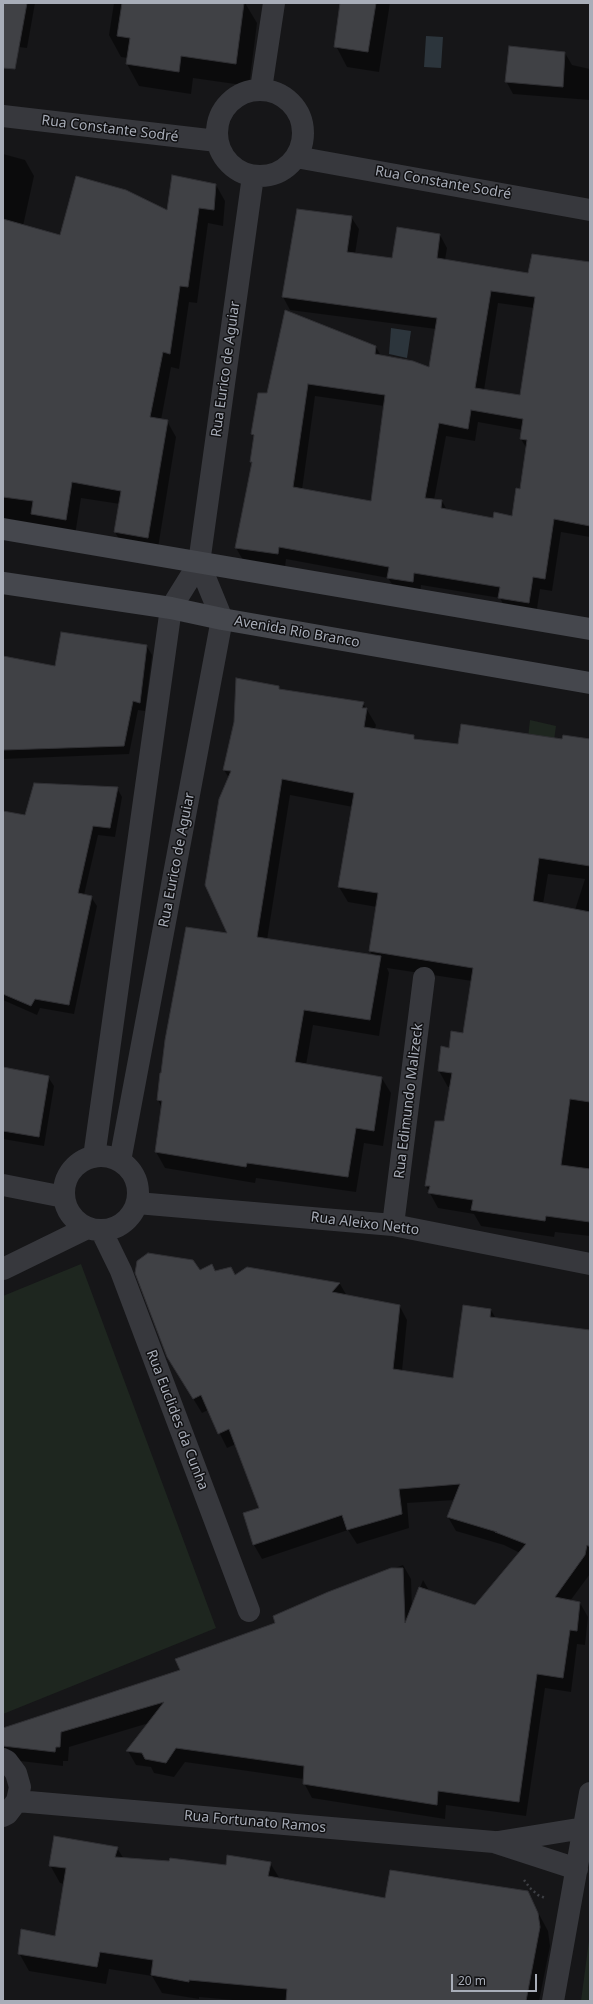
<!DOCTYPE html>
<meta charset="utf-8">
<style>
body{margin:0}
#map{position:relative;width:593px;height:2004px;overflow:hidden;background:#161618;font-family:"Noto Sans",sans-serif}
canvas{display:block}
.frame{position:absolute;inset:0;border:4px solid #a8adb8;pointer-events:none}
.scale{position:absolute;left:451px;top:1974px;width:86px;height:18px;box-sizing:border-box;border:2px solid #a8adb8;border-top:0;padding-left:5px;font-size:12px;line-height:14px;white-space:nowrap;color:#a8adb8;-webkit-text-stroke:3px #111113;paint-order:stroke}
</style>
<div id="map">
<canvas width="593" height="2004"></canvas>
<div class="frame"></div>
<div class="scale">20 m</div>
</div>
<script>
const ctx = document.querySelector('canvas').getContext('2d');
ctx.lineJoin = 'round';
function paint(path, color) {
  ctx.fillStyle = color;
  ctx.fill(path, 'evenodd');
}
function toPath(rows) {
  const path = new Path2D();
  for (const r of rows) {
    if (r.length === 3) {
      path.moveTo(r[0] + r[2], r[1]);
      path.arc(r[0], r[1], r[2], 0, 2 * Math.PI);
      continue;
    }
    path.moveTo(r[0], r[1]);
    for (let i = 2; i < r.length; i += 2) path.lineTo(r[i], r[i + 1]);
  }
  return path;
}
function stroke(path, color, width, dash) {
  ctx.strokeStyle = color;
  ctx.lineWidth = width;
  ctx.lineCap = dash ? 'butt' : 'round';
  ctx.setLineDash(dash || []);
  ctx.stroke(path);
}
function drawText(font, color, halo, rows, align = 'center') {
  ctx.font = font + ' "Noto Sans",sans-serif';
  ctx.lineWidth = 3;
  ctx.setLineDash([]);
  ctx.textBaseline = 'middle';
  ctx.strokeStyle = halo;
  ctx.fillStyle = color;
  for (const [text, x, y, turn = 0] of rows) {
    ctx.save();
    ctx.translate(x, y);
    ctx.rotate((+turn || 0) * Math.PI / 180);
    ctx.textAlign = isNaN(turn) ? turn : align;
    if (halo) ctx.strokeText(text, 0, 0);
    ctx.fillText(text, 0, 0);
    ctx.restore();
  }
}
const green = toPath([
 [530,720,556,726,549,777,524,773],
 [81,1264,216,1628,3,1714,3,1296],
 [590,1933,590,2001,581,2001]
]);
const water = toPath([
 [426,36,443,37,441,68,424,67],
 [391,328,411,331,407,358,389,354]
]);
const shadow = toPath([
 [3,3,35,3,27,48,3,45],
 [114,3,245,3,257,23,249,86,193,78,191,94,139,86,127,64,128,58,121,57,109,35],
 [341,3,390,3,379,72,347,67,336,46],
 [565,53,572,65,590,69,590,100,513,94,506,81],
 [3,154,25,160,34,176,23,226,60,236,168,212,216,185,225,201,223,226,208,223,197,303,189,302,179,369,171,367,161,420,167,421,176,437,157,554,124,548,115,532,120,504,81,498,75,535,3,523],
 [351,217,359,229,355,254,392,259,440,235,447,248,445,260,529,275,590,263,590,537,561,532,552,591,540,589,536,615,507,611,500,598,421,585,420,594,396,590,388,578,286,559,285,567,243,560,236,548,252,465,251,462,254,437,252,434,267,394,376,347,381,356,430,368,436,329,290,310,283,297],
 [498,303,534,308,521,396,484,390],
 [315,396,384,406,372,502,302,490],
 [478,422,522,430,521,439,527,449,521,490,513,517,494,519,447,510,442,501,434,500,446,436,475,441],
 [146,645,152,655,145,711,138,710,129,754,3,759,3,657,56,667],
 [278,687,280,690,363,703,376,725,375,729,414,736,416,740,459,745,590,740,590,1236,555,1232,554,1237,481,1226,474,1214,438,1208,426,1186,445,1122,451,1087,448,1087,439,1071,450,1049,464,1034,472,981,387,968,389,973,379,1036,313,1025,306,1065,381,1077,391,1093,383,1146,364,1143,356,1192,256,1178,255,1183,165,1168,156,1152,162,1108,158,1100,161,1074,229,934,229,778,224,770],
 [290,795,353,807,339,887,348,902,377,907,370,951,373,956,267,940],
 [548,874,585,879,575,910,543,904],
 [117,788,122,797,115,837,98,835,84,895,91,897,97,906,74,1014,40,1008,37,1015,3,1000,3,812,26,816],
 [3,1069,48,1077,54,1086,44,1146,3,1139],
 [247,1268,340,1284,347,1296,399,1305,407,1320,402,1371,454,1379,491,1310,496,1319,590,1332,590,1574,570,1601,580,1603,588,1617,585,1645,577,1644,571,1692,545,1688,526,1816,446,1805,445,1819,312,1798,304,1783,304,1779,185,1762,174,1777,154,1773,151,1767,136,1765,128,1751,149,1723,69,1747,68,1761,63,1761,63,1766,3,1759,3,1729,181,1670,276,1623,328,1593,403,1565,411,1579,412,1609,423,1580,430,1592,475,1606,520,1553,504,1545,456,1531,448,1517,455,1500,407,1503,409,1528,357,1544,348,1530,262,1559,254,1545,244,1514,260,1508,236,1444,227,1448,208,1410,202,1413,176,1371,199,1271,235,1276],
 [117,1848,124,1859,227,1866,270,1863,280,1879,386,1899,527,1892,548,1931,550,1946,539,2001,243,2001,199,1997,199,1999,162,1993,152,1976,109,1969,106,1984,29,1971,19,1953,56,1937,65,1884,60,1883,50,1865]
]);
const building = toPath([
 [3,3,27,3,15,69,3,68,3,3],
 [122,3,244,3,236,64,181,56,179,72,126,64,130,38,117,36,122,3],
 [340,3,376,3,368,52,334,47,340,3],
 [509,46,565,52,563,87,505,82,509,46],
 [172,175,216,184,214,210,199,208,188,287,180,286,170,354,163,352,150,417,168,420,148,538,114,532,121,491,72,482,66,520,31,514,33,501,3,497,3,219,60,235,76,176,126,190,167,210,172,175],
 [297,209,352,216,347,252,392,258,397,227,440,234,437,258,528,273,532,254,590,262,590,526,554,519,545,579,533,577,529,603,498,598,500,587,414,573,413,582,387,578,389,567,279,547,278,554,235,548,252,462,250,462,254,435,251,434,258,393,267,393,285,310,376,346,375,354,413,361,429,367,437,318,282,297,297,209],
 [491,291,535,297,520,395,475,388,491,291],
 [308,384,385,395,371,501,293,487,308,384],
 [471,410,523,419,520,439,527,440,520,489,516,488,512,516,494,512,493,518,441,508,442,500,425,498,439,423,468,429,471,410],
 [61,632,147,645,140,703,133,701,124,746,3,750,3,656,55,666,61,632],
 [236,678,279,686,279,689,364,702,362,708,367,708,364,727,414,735,414,739,458,744,461,724,562,739,563,735,590,739,590,866,539,858,533,901,590,912,590,1102,570,1099,561,1165,590,1169,590,1222,546,1216,545,1221,471,1210,473,1200,428,1193,430,1186,425,1186,435,1121,444,1121,452,1073,438,1071,441,1046,449,1048,451,1031,463,1033,473,968,369,951,378,893,338,887,354,793,282,779,257,937,381,956,370,1020,304,1010,295,1062,382,1077,374,1131,356,1128,348,1177,247,1163,246,1167,155,1152,162,1101,157,1100,160,1073,161,1073,165,1040,186,927,227,933,205,885,219,799,231,771,223,770,234,722,236,678],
 [34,783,118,787,110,828,93,826,78,893,92,896,69,1005,35,999,31,1006,3,994,3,811,25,815,34,783],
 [3,1067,49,1076,39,1137,3,1131,3,1067],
 [148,1253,193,1260,200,1270,212,1264,215,1271,231,1267,235,1275,247,1267,340,1283,332,1292,400,1305,393,1369,453,1378,463,1305,491,1309,490,1317,590,1330,590,1547,587,1545,585,1555,555,1597,580,1602,577,1631,570,1630,563,1678,537,1674,519,1802,438,1791,437,1805,303,1784,304,1766,176,1748,166,1763,145,1759,142,1753,126,1751,164,1702,61,1732,60,1747,56,1747,55,1752,3,1746,3,1728,180,1670,175,1659,275,1623,273,1616,328,1592,391,1568,403,1568,405,1623,419,1587,475,1605,526,1544,495,1532,497,1532,447,1517,460,1484,399,1489,402,1514,347,1530,342,1515,253,1545,243,1513,259,1508,229,1429,218,1434,201,1395,193,1399,167,1357,135,1273,137,1261,148,1253],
 [54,1836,118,1847,115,1857,169,1861,170,1858,226,1865,227,1855,271,1862,268,1876,385,1898,390,1870,528,1891,538,1913,540,1927,526,2001,286,2001,287,1989,189,1980,189,1982,151,1975,153,1960,100,1952,97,1967,18,1954,21,1929,55,1936,66,1868,49,1866,54,1836]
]);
const path = toPath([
 [524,1880,530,1888,538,1895,545,1898]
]);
const street = toPath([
 [261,89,274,3],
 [260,133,43],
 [3,116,217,141],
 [296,157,590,210],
 [101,1193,37],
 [94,1157,171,608,199,563,253,176],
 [120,1161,222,619,199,563],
 [3,1185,64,1197],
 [137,1203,393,1225,590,1264],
 [393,1225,424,978],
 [101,1230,121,1271,249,1611],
 [3,1269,87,1228],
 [3,1759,7,1761,16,1773,20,1787,17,1801,7,1814,3,1816],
 [17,1801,494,1842,577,1869],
 [498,1842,584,1828],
 [553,2001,590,1793]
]);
const secondary = toPath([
 [3,529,590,629],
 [3,583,171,608,222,619,590,683]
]);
const streetNames = [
 ["Rua Constante Sodré",110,129,7],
 ["Rua Constante Sodré",443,183,10],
 ["Rua Eurico de Aguiar",226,369,-82],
 ["Avenida Rio Branco",297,632,10],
 ["Rua Eurico de Aguiar",177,860,-79],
 ["Rua Edimundo Malizeck",409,1101,-83],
 ["Rua Aleixo Netto",365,1224,7],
 ["Rua Euclides da Cunha",177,1420,69],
 ["Rua Fortunato Ramos",255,1822,5]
];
paint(green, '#1e261f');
paint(water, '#2c353c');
paint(shadow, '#0007');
paint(building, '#404145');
stroke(building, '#303034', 1);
stroke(path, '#3d3f44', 2.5, [2, 3]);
stroke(street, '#37383d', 22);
stroke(secondary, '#45474d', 22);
drawText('14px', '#a8adb8', '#111113', streetNames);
</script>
